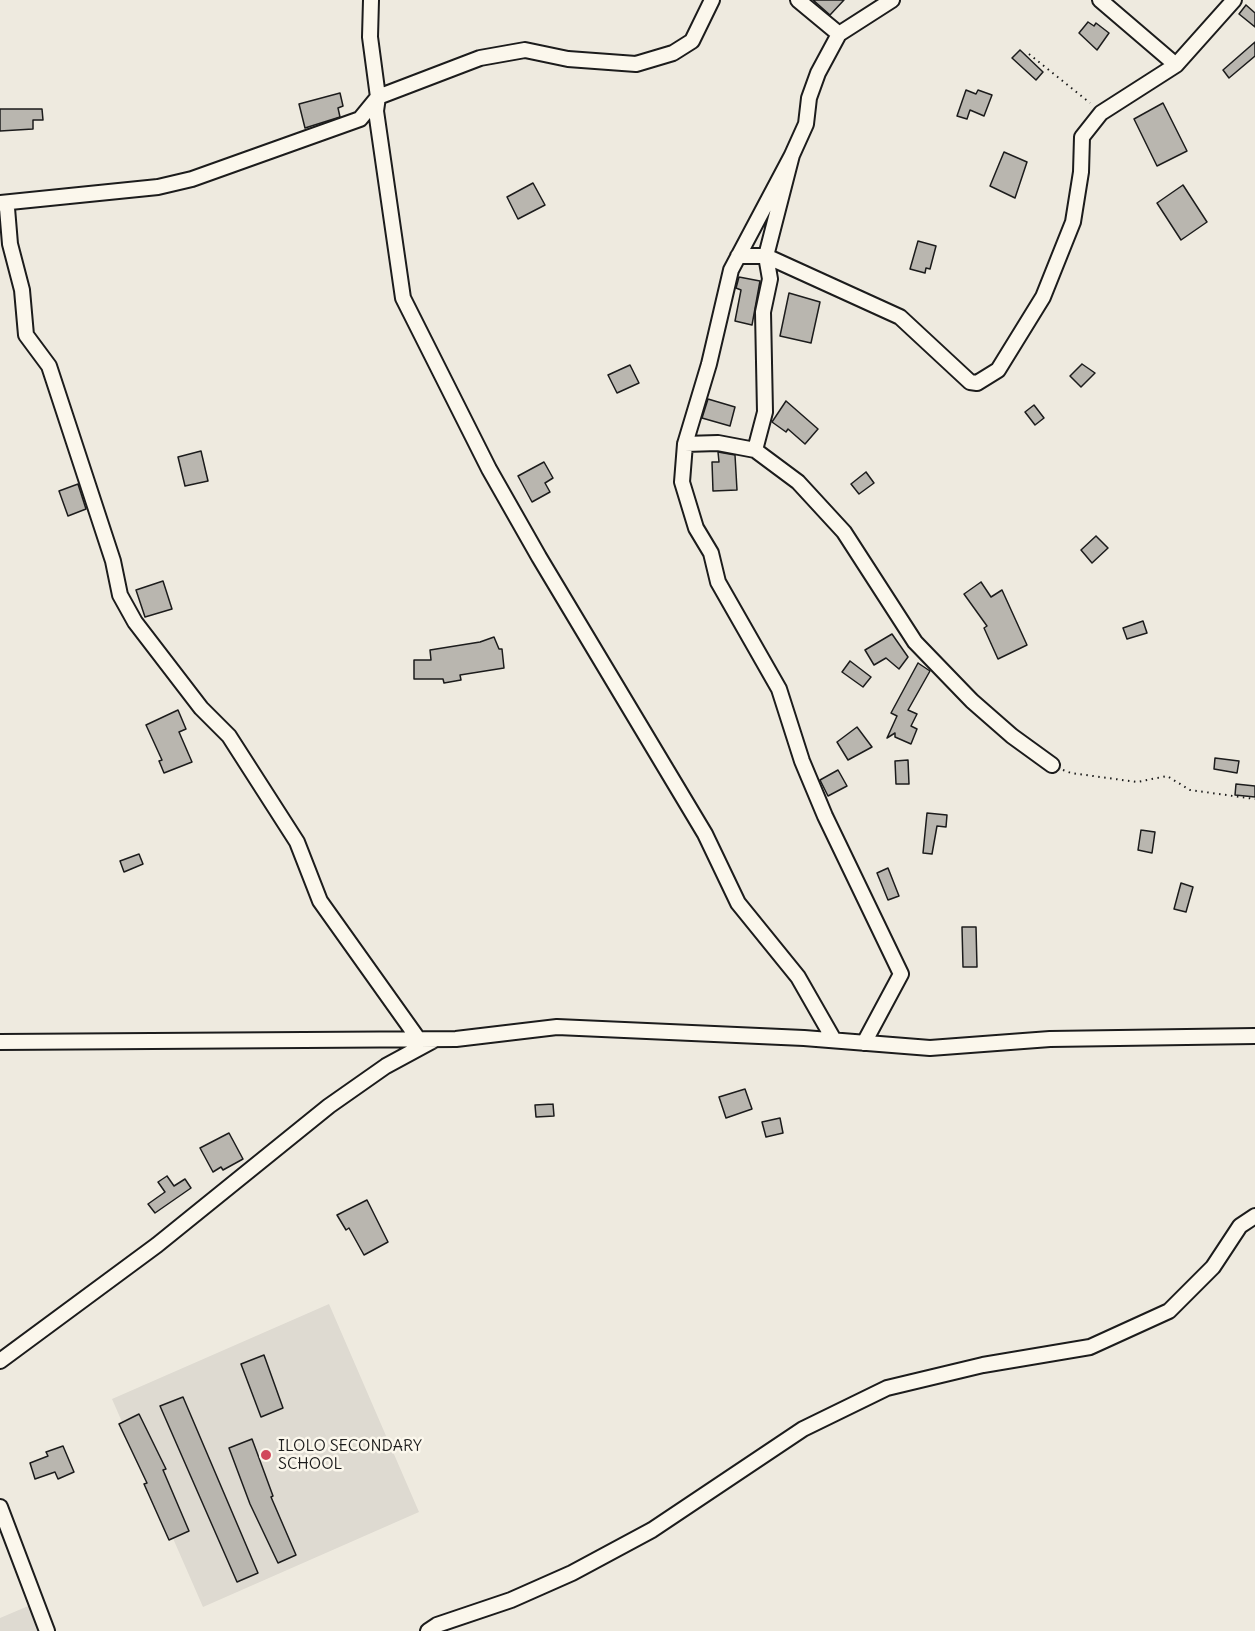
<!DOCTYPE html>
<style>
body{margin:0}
canvas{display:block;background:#eeeadf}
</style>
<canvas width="1255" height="1631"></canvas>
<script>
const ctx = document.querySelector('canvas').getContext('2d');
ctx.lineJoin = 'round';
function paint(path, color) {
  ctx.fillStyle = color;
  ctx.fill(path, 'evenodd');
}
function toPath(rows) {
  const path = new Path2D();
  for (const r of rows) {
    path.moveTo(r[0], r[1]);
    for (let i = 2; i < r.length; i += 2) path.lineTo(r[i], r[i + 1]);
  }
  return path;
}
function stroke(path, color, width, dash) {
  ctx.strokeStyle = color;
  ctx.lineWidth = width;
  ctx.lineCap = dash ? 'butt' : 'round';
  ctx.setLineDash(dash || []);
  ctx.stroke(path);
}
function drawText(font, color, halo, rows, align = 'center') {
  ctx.font = font + ' Delius,sans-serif';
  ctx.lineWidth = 5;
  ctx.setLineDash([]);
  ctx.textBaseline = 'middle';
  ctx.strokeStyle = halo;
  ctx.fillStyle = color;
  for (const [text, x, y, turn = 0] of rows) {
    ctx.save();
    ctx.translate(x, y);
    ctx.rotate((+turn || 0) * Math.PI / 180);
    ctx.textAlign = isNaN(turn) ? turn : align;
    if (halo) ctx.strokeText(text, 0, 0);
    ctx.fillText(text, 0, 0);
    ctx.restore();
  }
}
const built = toPath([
 [329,1304,419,1512,203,1607,112,1399],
 [33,1604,42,1631,0,1631,0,1618]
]);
const building = toPath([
 [813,0,844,0,830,15,813,0],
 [1246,5,1255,13,1255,27,1239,14,1246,5],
 [1088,22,1094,26,1096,23,1109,33,1097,50,1079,33,1088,22],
 [1255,42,1255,56,1229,78,1223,70,1255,42],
 [1020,50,1043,72,1036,80,1012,58,1020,50],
 [966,90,976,94,978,90,992,95,984,116,970,110,967,119,957,116,966,90],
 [340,93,343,106,338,108,340,117,305,128,299,104,340,93],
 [1163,103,1187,151,1157,166,1134,119,1163,103],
 [0,109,42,109,43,120,33,120,33,129,0,131,0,109],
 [1004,152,1027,162,1015,198,990,186,1004,152],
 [533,183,545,205,518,219,507,197,533,183],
 [1183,185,1207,222,1181,240,1157,203,1183,185],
 [918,241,936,246,930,269,926,268,925,273,910,269,918,241],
 [739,277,760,281,752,325,735,321,741,290,736,288,739,277],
 [789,293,820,302,811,343,780,336,789,293],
 [1082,364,1095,373,1081,387,1070,376,1082,364],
 [630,365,639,383,617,393,608,375,630,365],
 [708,399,735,407,730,426,702,418,708,399],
 [786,401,818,429,805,444,788,429,786,432,772,422,786,401],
 [1034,405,1044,418,1035,425,1025,412,1034,405],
 [201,451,208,481,185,486,178,457,201,451],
 [718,452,735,455,737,490,713,491,712,462,719,462,718,452],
 [544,462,553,478,545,483,550,492,532,502,518,476,544,462],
 [866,472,874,483,859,494,851,484,866,472],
 [78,484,86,509,68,516,59,491,78,484],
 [1096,536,1108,548,1092,563,1081,550,1096,536],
 [163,581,172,609,145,617,136,590,163,581],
 [981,582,991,597,1002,590,1027,645,998,659,984,628,987,626,964,594,981,582],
 [1143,621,1147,633,1127,639,1123,628,1143,621],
 [892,634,908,657,899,669,886,658,874,665,865,650,892,634],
 [494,637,499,649,502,649,504,668,460,675,461,680,444,683,443,679,414,679,414,660,431,660,430,650,480,642,494,637],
 [850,661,871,677,863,687,842,672,850,661],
 [918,663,930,671,908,710,917,714,911,726,917,729,911,744,895,737,895,733,887,738,897,716,891,713,918,663],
 [178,710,186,729,179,732,192,762,164,773,159,761,162,760,146,725,178,710],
 [857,727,872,747,848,760,837,742,857,727],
 [1215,758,1239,761,1237,773,1214,769,1215,758],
 [908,760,909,784,896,784,895,761,908,760],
 [838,770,847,786,828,796,820,780,838,770],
 [1236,784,1255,786,1255,797,1235,795,1236,784],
 [927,813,947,815,946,827,937,826,932,854,923,853,927,813],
 [1141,830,1155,832,1152,853,1138,850,1141,830],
 [139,854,143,864,124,872,120,861,139,854],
 [888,868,899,896,888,900,877,873,888,868],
 [1181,883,1193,887,1186,912,1174,909,1181,883],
 [962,927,976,927,977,967,963,967,962,927],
 [745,1089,752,1109,726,1118,719,1097,745,1089],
 [553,1104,554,1116,536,1117,535,1105,553,1104],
 [780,1118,783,1133,766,1137,762,1122,780,1118],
 [229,1133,243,1159,223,1170,221,1167,213,1172,200,1148,229,1133],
 [167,1176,174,1186,185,1179,191,1188,155,1213,148,1204,165,1192,158,1182,167,1176],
 [367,1200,388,1242,364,1255,349,1228,346,1230,337,1215,367,1200],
 [264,1355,283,1408,261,1417,241,1364,264,1355],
 [183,1397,258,1573,237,1582,160,1406,183,1397],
 [139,1414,166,1469,163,1470,189,1531,169,1540,144,1484,147,1483,119,1424,139,1414],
 [252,1439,273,1496,271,1497,296,1555,278,1563,250,1504,229,1448,252,1439],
 [63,1446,74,1472,58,1479,55,1472,35,1479,30,1463,48,1456,46,1452,63,1446]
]);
const path = toPath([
 [1029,54,1090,103],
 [1063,770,1071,773,1137,782,1167,776,1190,790,1255,799]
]);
const minor = toPath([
 [371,0,370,37,378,97,376,111,403,298,489,469,539,557,705,834,738,903,798,977,834,1040],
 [798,0,839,34],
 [1100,0,1176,65],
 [792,155,731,270,709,364,685,444,682,482,696,528,711,553,718,582,779,689,802,761,825,816,901,974,864,1043],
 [0,203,158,187,192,179,360,119,378,97,480,58,525,50,568,59,636,64,673,53,692,41,712,0],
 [3,203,7,208,10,244,22,290,26,335,49,366,113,561,120,595,135,622,201,708,229,736,297,842,320,901,419,1040],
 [738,256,766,256,900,317,970,382,977,383,998,370,1043,297,1073,222,1081,172,1082,137,1101,113,1176,65,1234,0],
 [685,444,718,443,755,450,798,482,844,532,915,642,972,701,1012,736,1052,765],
 [755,450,765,412,763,312,770,279,766,256,792,155,806,124,809,98,818,73,839,34,892,0],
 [0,1042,456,1039,557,1027,804,1038,930,1048,1050,1039,1255,1036],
 [0,1361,157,1245,329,1106,386,1066,434,1040],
 [0,1507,47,1631],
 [428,1631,437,1625,511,1600,572,1573,652,1530,803,1429,887,1388,983,1365,1090,1347,1169,1311,1213,1267,1240,1226,1255,1216]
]);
const markers = [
 [266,1455,6,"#d1495b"]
];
const poiNames = [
 ["ILOLO SECONDARY",278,1446],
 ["SCHOOL",278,1464]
];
paint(built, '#dedad1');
paint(building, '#b9b6af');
stroke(building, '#1c1c1c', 1.5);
stroke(minor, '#1c1c1c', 18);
stroke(path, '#1c1c1c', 2, [1.5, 4.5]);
stroke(minor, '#fbf7ec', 14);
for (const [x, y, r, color] of markers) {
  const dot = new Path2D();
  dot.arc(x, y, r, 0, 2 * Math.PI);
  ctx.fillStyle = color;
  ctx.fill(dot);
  stroke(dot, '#fbf7ec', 2);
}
drawText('16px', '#1c1c1c', '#fbf7ec', poiNames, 'left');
</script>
